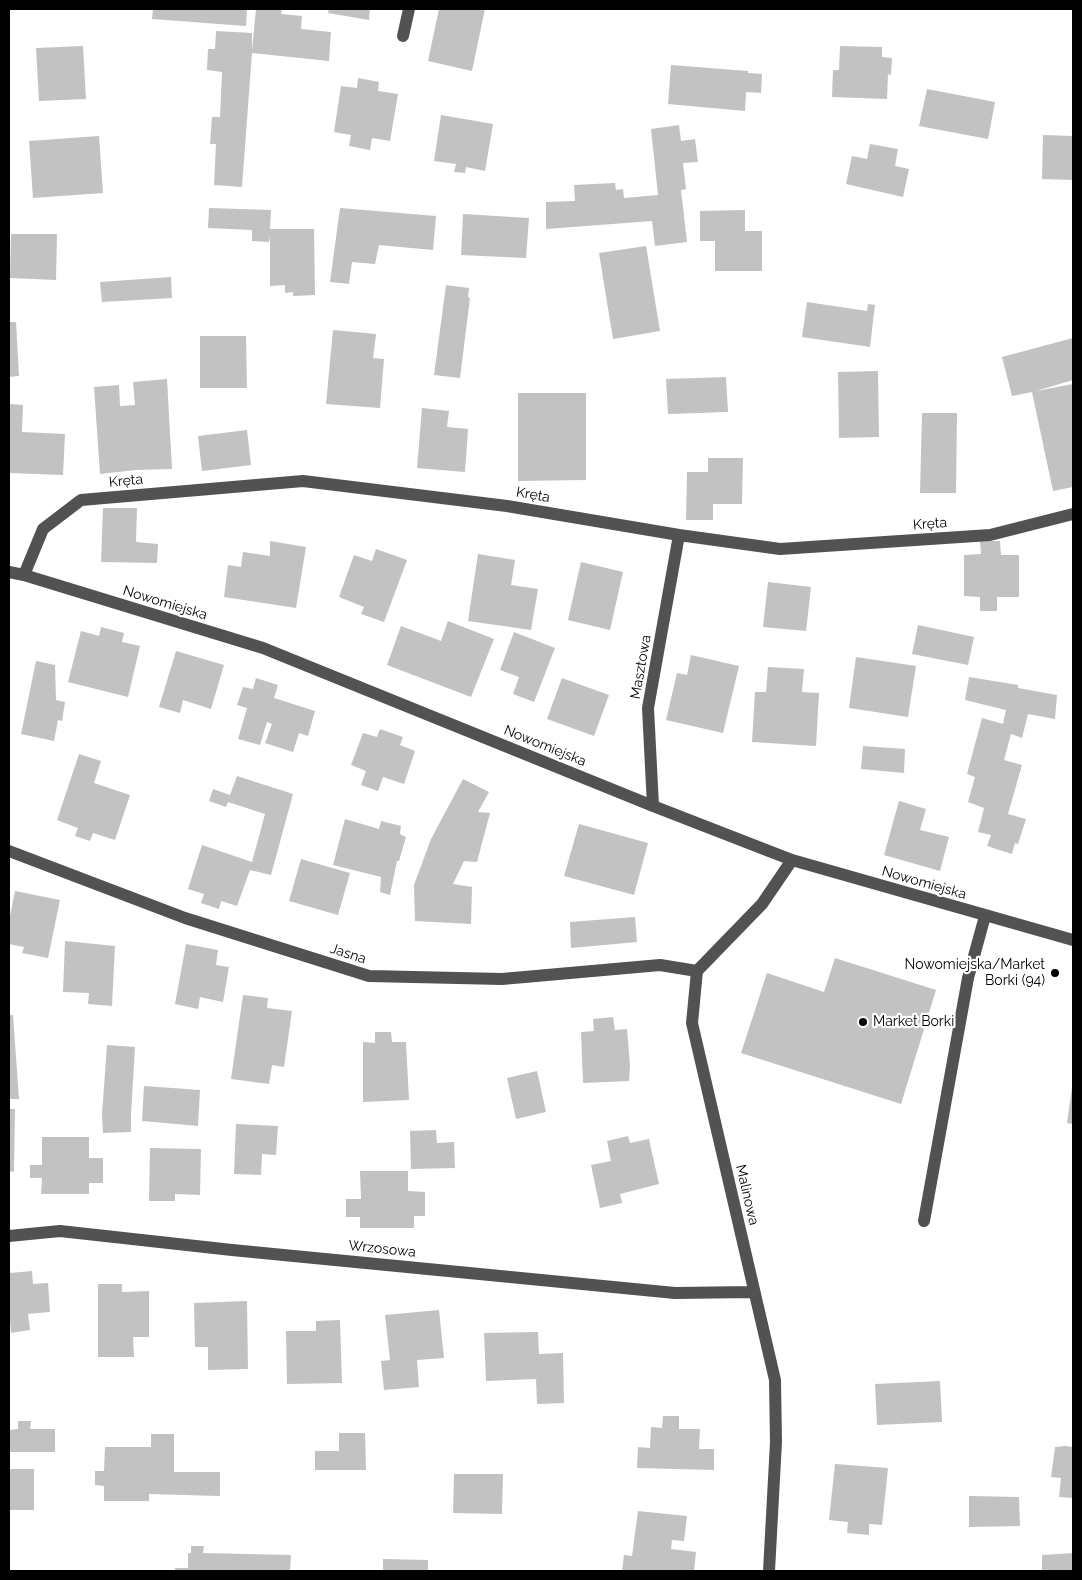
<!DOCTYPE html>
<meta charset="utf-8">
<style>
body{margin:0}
#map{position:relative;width:1082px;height:1580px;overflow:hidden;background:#fff;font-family:Raleway,sans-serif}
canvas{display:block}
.frame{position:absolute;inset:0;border:10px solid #000;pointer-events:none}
</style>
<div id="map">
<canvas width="1082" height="1580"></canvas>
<div class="frame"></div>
</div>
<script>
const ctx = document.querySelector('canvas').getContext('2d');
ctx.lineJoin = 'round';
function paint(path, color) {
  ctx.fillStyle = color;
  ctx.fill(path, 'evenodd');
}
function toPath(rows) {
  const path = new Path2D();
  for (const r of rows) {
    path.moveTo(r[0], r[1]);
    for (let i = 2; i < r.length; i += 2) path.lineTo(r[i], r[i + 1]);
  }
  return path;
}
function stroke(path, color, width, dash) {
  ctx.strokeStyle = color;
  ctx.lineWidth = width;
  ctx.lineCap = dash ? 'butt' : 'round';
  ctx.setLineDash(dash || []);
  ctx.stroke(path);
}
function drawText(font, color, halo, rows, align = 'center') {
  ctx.font = font + ' Raleway,sans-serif';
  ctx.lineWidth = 4.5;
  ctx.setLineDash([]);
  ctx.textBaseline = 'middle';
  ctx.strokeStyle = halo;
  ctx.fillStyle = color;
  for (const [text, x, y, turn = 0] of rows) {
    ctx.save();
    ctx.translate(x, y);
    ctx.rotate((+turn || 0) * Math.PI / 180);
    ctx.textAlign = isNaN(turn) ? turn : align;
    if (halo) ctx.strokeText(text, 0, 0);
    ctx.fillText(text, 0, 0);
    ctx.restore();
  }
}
const building = toPath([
 [153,9,247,9,246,26,152,19],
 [256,9,282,9,281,14,302,16,301,29,331,32,329,61,252,53,242,187,214,185,216,144,210,144,212,117,220,117,222,72,207,70,208,49,215,49,216,31,252,33,252,51],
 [329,9,370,9,369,20,328,13],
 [439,9,485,9,472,71,428,61],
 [83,46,86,99,39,101,36,48],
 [840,46,882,47,882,57,892,58,891,75,888,74,887,99,832,97,833,70,839,70],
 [671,65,748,71,748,73,762,74,761,93,746,92,745,111,668,104],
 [358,78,379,82,378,91,398,94,390,141,372,138,370,150,349,146,351,135,334,132,341,86,357,88],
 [927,89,995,102,988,139,919,126],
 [441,115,493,124,485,171,466,167,465,173,454,172,456,164,434,161],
 [679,125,681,141,695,139,698,162,683,163,686,189,681,190,687,242,655,246,652,221,546,229,546,202,575,201,574,185,615,183,616,190,623,189,624,198,658,195,651,129],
 [1043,135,1073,136,1073,180,1042,179],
 [99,136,103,193,33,198,29,141],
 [870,144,898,149,895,166,909,169,903,197,846,184,852,156,867,159],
 [209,208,271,210,270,229,314,229,315,295,293,296,293,292,285,293,285,285,270,286,270,236,269,242,252,241,252,230,208,228],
 [340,208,436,216,433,250,379,245,375,264,352,262,349,284,330,282],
 [745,210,745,231,762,231,762,271,715,271,715,241,700,241,700,211],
 [463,214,529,218,526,258,461,255],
 [11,234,57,234,56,280,10,278],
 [646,246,660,331,613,339,599,253],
 [171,277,172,298,102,302,100,282],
 [446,285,469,288,468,297,470,298,460,378,434,375],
 [807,302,867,311,868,304,875,305,870,347,802,337],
 [9,322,16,322,19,376,9,377],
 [333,330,376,334,373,358,384,359,380,408,326,404],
 [200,336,246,336,247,388,200,388],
 [1073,338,1073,380,1036,391,1073,384,1073,487,1053,491,1032,392,1012,396,1002,357],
 [878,371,879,437,839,438,838,372],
 [726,377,728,412,668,414,666,379],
 [167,379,172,469,136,470,100,474,94,387,119,385,120,406,135,405,133,382],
 [518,393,586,393,586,480,518,481],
 [9,404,23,405,22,432,65,434,63,475,9,473],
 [422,408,449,411,447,427,468,429,465,472,417,468],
 [922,413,957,413,956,493,920,493],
 [247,430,251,465,202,471,198,436],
 [708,458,743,458,742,504,713,504,713,520,686,520,687,472,708,472],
 [103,508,137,508,136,542,158,544,157,563,101,562],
 [270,541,306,547,296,608,224,597,228,565,241,567,243,552,270,556],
 [980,541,1000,541,1001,555,1019,555,1019,597,997,597,997,611,980,611,980,597,964,596,964,555,981,554],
 [376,549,407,560,384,622,361,614,364,607,339,597,354,555,372,561],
 [478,554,515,560,511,585,538,589,531,630,468,621],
 [581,562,623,572,610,630,568,620],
 [768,582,811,587,806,631,763,627],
 [448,621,494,639,471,697,387,665,401,626,441,641],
 [918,625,974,637,968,665,912,654],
 [101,627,124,633,122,642,140,646,128,697,68,682,81,631,99,636],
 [514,632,555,648,534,702,513,694,519,677,500,670],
 [176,651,224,665,211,709,183,700,180,713,159,707],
 [691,655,739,666,723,733,666,720,677,673,687,675],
 [856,657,916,666,908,717,849,708],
 [36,661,55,665,56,700,65,702,62,721,58,720,54,741,21,734],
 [768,667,804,669,802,692,819,693,816,746,752,742,755,692,766,692],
 [969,677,1018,685,1018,688,1057,695,1055,719,1028,714,1022,738,1011,734,1004,760,1022,765,1008,814,1026,819,1018,844,1015,843,1012,854,987,846,991,835,978,832,984,808,968,802,975,777,967,774,982,718,1003,724,1006,710,965,700],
 [256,678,278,685,274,698,315,711,308,736,299,733,293,752,265,743,272,724,267,722,260,745,238,739,247,708,237,705,243,687,253,689],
 [562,678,609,695,594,736,547,719],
 [380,729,403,737,400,745,415,751,404,784,383,777,378,791,361,785,366,771,351,765,363,733,377,737],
 [863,746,905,749,904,773,861,769],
 [79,754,101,761,94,783,130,795,115,840,93,833,90,841,75,836,78,828,57,820],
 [237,776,293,794,271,875,250,870,237,906,221,901,219,909,201,903,204,894,188,889,202,845,252,862,265,814,228,802,226,807,209,801,213,789,230,795],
 [463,779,489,792,478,812,490,813,477,862,464,861,453,884,472,887,471,924,415,921,414,885,431,839],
 [899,801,926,809,920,830,949,837,940,871,884,855],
 [345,819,379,829,381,821,401,826,400,834,406,837,399,861,397,861,390,895,380,892,381,877,333,865],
 [579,824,648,843,634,895,564,876],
 [301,859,350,873,338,915,289,901],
 [15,891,60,900,48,958,22,953,24,947,9,944,9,921],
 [635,917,637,942,571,948,570,922],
 [65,941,115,946,112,1006,88,1004,89,993,63,992],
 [186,944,218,950,216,965,229,967,223,1002,200,997,198,1009,175,1004],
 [835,958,936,990,901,1104,741,1053,767,973,824,992],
 [243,995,268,998,267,1008,292,1011,284,1067,272,1065,269,1084,231,1079],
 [9,1015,13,1015,19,1099,9,1099],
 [613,1017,615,1030,627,1029,630,1065,629,1081,583,1083,581,1032,594,1031,593,1019],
 [375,1032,391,1032,392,1042,406,1042,409,1100,363,1102,363,1042,375,1043],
 [107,1045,135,1047,131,1115,131,1132,103,1133,102,1114],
 [537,1071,546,1112,516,1119,507,1078],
 [144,1086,200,1090,198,1126,142,1121],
 [1072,1088,1073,1088,1073,1124,1067,1123],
 [9,1109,15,1109,14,1172,9,1171],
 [236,1124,278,1126,276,1155,262,1154,261,1175,234,1174],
 [436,1130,437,1143,454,1142,455,1168,411,1169,410,1131],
 [628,1136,630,1143,649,1139,659,1184,620,1194,622,1203,600,1208,591,1165,611,1161,607,1141],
 [42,1137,89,1137,89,1158,103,1158,103,1183,89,1183,89,1194,41,1194,42,1178,30,1178,30,1165,42,1165],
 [150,1148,201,1149,200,1195,175,1194,175,1201,149,1201],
 [360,1171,408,1171,408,1191,425,1192,425,1216,414,1216,414,1228,360,1228,360,1217,346,1217,346,1199,361,1199],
 [32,1271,33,1284,48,1283,50,1312,28,1314,30,1330,11,1333,9,1306,9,1273],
 [98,1284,122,1284,122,1292,149,1291,149,1337,133,1337,134,1357,98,1357],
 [247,1301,248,1369,208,1370,208,1347,195,1347,194,1303],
 [439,1310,444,1358,417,1360,419,1387,384,1390,381,1361,390,1360,385,1315],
 [340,1320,342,1383,287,1384,286,1331,316,1331,316,1321],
 [538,1332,539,1354,563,1353,564,1403,537,1404,536,1379,486,1381,484,1333],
 [940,1381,942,1422,877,1425,875,1384],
 [663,1416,679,1416,679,1429,700,1429,699,1449,714,1449,714,1470,637,1468,638,1447,650,1448,651,1427,662,1428],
 [18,1421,31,1421,30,1429,55,1429,55,1452,9,1452,9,1430,18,1429],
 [339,1433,365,1433,366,1470,315,1470,315,1451,339,1451],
 [151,1434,174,1434,174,1472,220,1472,220,1496,149,1494,149,1501,104,1501,104,1486,95,1485,95,1471,104,1471,105,1447,151,1447],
 [1065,1446,1073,1447,1073,1498,1059,1497,1061,1478,1051,1477,1055,1447],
 [835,1464,888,1468,882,1525,869,1524,869,1535,847,1533,848,1522,829,1520],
 [9,1469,34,1469,34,1510,9,1510],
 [454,1474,503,1474,502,1514,453,1513],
 [969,1496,1019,1497,1020,1526,969,1527],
 [638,1511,687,1516,684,1541,672,1540,671,1549,696,1552,694,1571,622,1571,624,1555,632,1556],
 [191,1546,204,1546,203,1553,291,1555,290,1571,175,1571,175,1568,188,1568,188,1553,191,1553],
 [1073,1553,1073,1571,1042,1571,1042,1555],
 [383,1559,428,1560,428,1571,383,1571]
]);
const minor = toPath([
 [403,36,409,9],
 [9,572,24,575,263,648,653,806,792,860,1073,940],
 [24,575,43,529,81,500,303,481,507,506,679,535,780,549,990,535,1073,514],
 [653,806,648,708,679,535],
 [9,851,185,918,369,976,502,979,660,965,697,971],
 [924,1221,968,978,985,916],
 [9,1236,60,1231,232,1250,675,1293,753,1292],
 [769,1571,776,1442,775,1380,692,1023,697,971,762,904,792,860]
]);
const markers = [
 [1055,973,5,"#000"],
 [863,1022,5,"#000"]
];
const streetNames = [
 ["Kręta",126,481,-5],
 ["Kręta",533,495,10],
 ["Kręta",930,524,-4],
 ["Nowomiejska",165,603,17],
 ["Masztowa",641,667,-80],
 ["Nowomiejska",545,746,22],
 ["Nowomiejska",924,883,16],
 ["Jasna",348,954,18],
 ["Malinowa",747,1195,77],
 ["Wrzosowa",382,1249,6]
];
const poiNames = [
 ["Nowomiejska/Market",1045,965],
 ["Borki (94)",1045,981],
 ["Market Borki",873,1022,"left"]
];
paint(building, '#c2c2c2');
stroke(minor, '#525252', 12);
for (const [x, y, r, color] of markers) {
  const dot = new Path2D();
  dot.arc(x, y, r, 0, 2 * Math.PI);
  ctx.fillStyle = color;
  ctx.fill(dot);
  stroke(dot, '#fff', 2);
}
drawText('14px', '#000', '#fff', streetNames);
drawText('14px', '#000', '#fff', poiNames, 'right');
</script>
